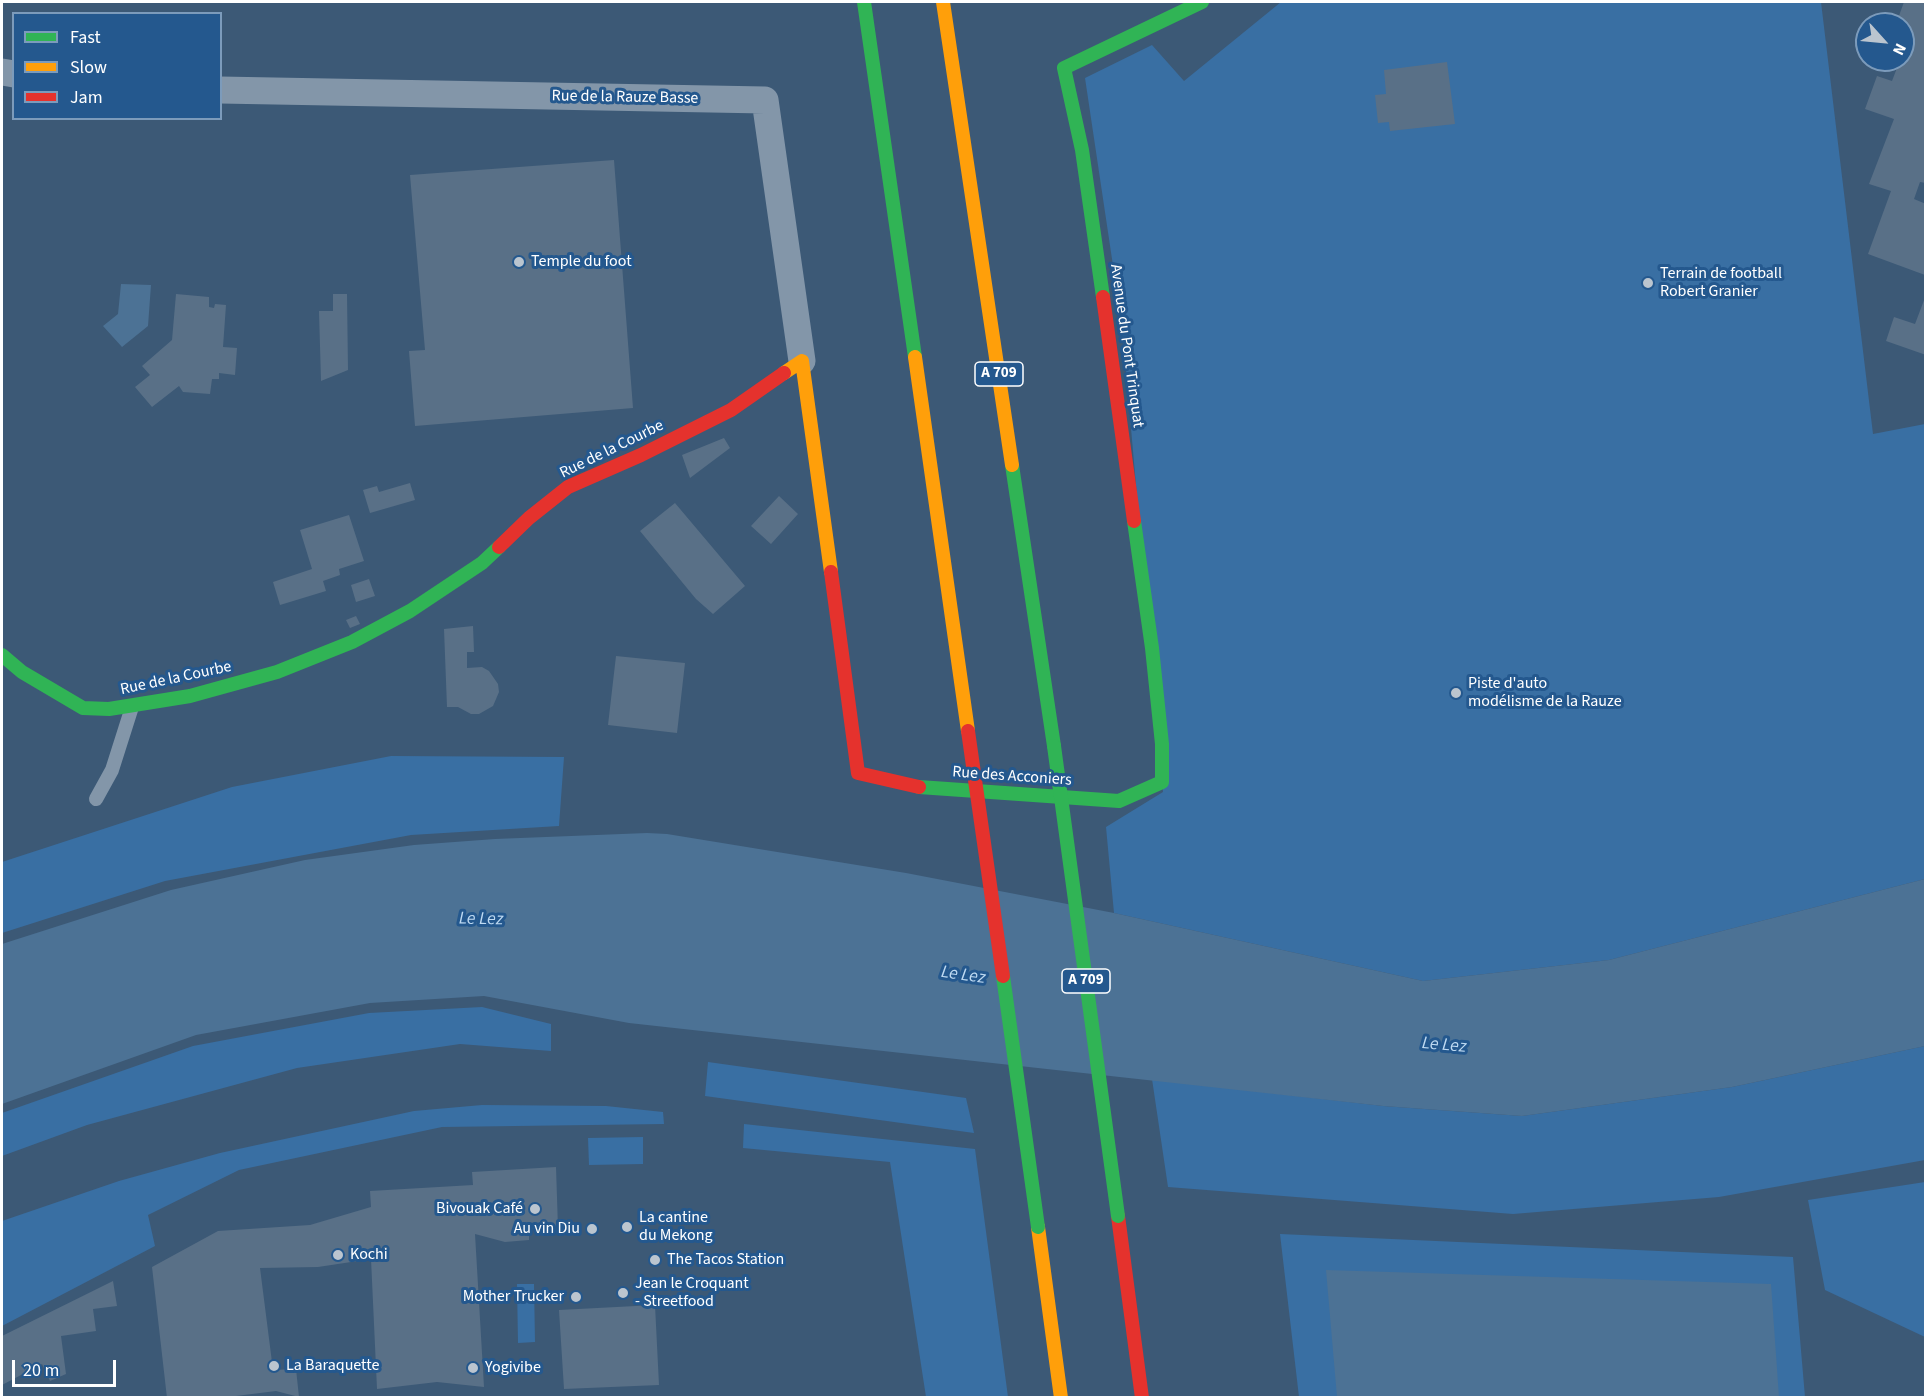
<!DOCTYPE html>
<meta charset="utf-8">
<style>
body{margin:0}
#map{position:relative;width:1927px;height:1399px;overflow:hidden;background:#3c5976;font-family:"Source Sans 3",sans-serif}
canvas{display:block}
.frame{position:absolute;inset:0;border:3px solid #fff;pointer-events:none}
.legend{position:absolute;left:12px;top:12px;width:210px;height:108px;box-sizing:border-box;background:#24588e;border:2px solid #7c9bbb;margin:0;padding:8px 10px;list-style:none;font-size:18px;color:#fff}
.legend li{display:flex;align-items:center;gap:12px;height:30px}
.legend b{width:30px;border:2px solid #7c9bbb}
.north{position:absolute;left:1855px;top:12px;width:60px;height:60px;box-sizing:border-box;background:#24588e;border:2px solid #7c9bbb;border-radius:50%;rotate:117deg;font-size:16px;font-weight:700;line-height:24px;text-align:center;color:#fff}
.north::after{content:'';display:block;margin:auto;width:21px;height:27px;background:#bbc5cf;clip-path:polygon(50% 0,100% 100%,50% 72%,0 100%)}
.scale{position:absolute;left:12px;top:1360px;width:104px;height:27px;box-sizing:border-box;border:3px solid #fff;border-top:0;padding-left:8px;font-size:18px;line-height:21px;white-space:nowrap;color:#fff;-webkit-text-stroke:4px #24588e;paint-order:stroke}
</style>
<div id="map">
<canvas width="1927" height="1399"></canvas>
<div class="frame"></div>
<ul class="legend">
<li><b style="height:8px;background:#30b455"></b>Fast</li>
<li><b style="height:8px;background:#ff9f0a"></b>Slow</li>
<li><b style="height:8px;background:#e5322d"></b>Jam</li>
</ul>
<div class="north">N</div>
<div class="scale">20 m</div>
</div>
<script>
const ctx = document.querySelector('canvas').getContext('2d');
ctx.lineJoin = 'round';
function paint(path, color) {
  ctx.fillStyle = color;
  ctx.fill(path, 'evenodd');
}
function toPath(rows) {
  const path = new Path2D();
  for (const r of rows) {
    path.moveTo(r[0], r[1]);
    for (let i = 2; i < r.length; i += 2) path.lineTo(r[i], r[i + 1]);
  }
  return path;
}
function stroke(path, color, width, dash) {
  ctx.strokeStyle = color;
  ctx.lineWidth = width;
  ctx.lineCap = dash ? 'butt' : 'round';
  ctx.setLineDash(dash || []);
  ctx.stroke(path);
}
function drawText(font, color, halo, rows, align = 'center') {
  ctx.font = font + ' "Source Sans 3",sans-serif';
  ctx.lineWidth = 6;
  ctx.setLineDash([]);
  ctx.textBaseline = 'middle';
  ctx.strokeStyle = halo;
  ctx.fillStyle = color;
  for (const [text, x, y, turn = 0] of rows) {
    ctx.save();
    ctx.translate(x, y);
    ctx.rotate((+turn || 0) * Math.PI / 180);
    ctx.textAlign = isNaN(turn) ? turn : align;
    if (halo) ctx.strokeText(text, 0, 0);
    ctx.fillText(text, 0, 0);
    ctx.restore();
  }
}
const green = toPath([
 [1281,2,1821,2,1873,434,1925,424,1925,879,1609,960,1423,981,1114,913,1106,827,1163,792,1122,326,1085,78,1152,45,1184,81],
 [391,756,564,757,559,826,411,835,165,881,2,933,2,862,232,787],
 [482,1007,551,1024,551,1051,460,1044,297,1068,87,1125,2,1156,2,1113,193,1046,369,1013],
 [1925,1046,1925,1160,1719,1197,1513,1214,1168,1187,1152,1079,1383,1106,1522,1116,1732,1087],
 [708,1062,966,1098,974,1133,705,1096],
 [482,1105,606,1106,663,1112,664,1124,442,1127,239,1170,148,1215,155,1246,2,1326,2,1221,119,1181,220,1153,414,1111],
 [744,1124,975,1149,1008,1397,926,1397,890,1162,743,1148],
 [643,1137,643,1164,589,1165,588,1138],
 [1925,1182,1926,1182,1925,1337,1825,1290,1808,1200],
 [1280,1234,1793,1257,1805,1397,1299,1397],
 [517,1284,534,1284,535,1342,518,1343]
]);
const water = toPath([
 [121,284,151,285,148,326,122,347,103,326,118,314],
 [647,833,667,834,906,873,1114,913,1423,981,1609,960,1925,879,1925,1046,1732,1087,1522,1116,1383,1106,629,1023,484,996,370,1003,196,1035,2,1104,2,944,171,890,305,860,414,845,495,839],
 [1326,1270,1771,1284,1779,1397,1337,1397]
]);
const building = toPath([
 [1904,2,1926,2,1926,183,1920,182,1914,199,1926,204,1925,275,1868,254,1891,191,1869,184,1894,119,1865,109,1877,76,1892,81,1900,60,1903,60,1903,24,1896,24],
 [1447,62,1455,124,1390,131,1389,122,1378,123,1375,95,1386,94,1384,70],
 [614,160,633,408,415,426,409,351,425,350,410,175],
 [176,294,209,297,209,307,214,308,215,304,226,305,223,347,237,348,235,375,219,373,219,379,212,379,210,394,183,392,179,386,152,407,135,387,150,375,142,366,172,340],
 [333,294,347,294,348,370,321,381,319,311,333,311],
 [1926,295,1926,355,1886,341,1894,317,1915,324],
 [724,438,730,448,690,478,682,455],
 [410,483,415,500,370,513,363,490,377,486,379,492],
 [779,496,798,514,771,544,751,526],
 [675,503,745,586,713,614,696,599,640,531],
 [349,515,364,561,339,569,340,575,323,581,326,591,280,605,273,582,312,569,300,530],
 [369,579,375,596,356,602,351,585],
 [356,616,360,624,350,628,346,620],
 [473,626,474,652,467,652,467,668,482,667,489,671,498,684,499,692,493,706,479,714,471,714,458,707,447,707,444,629],
 [616,656,685,663,677,733,608,725],
 [556,1167,558,1228,529,1229,529,1240,505,1242,475,1234,484,1387,437,1382,377,1389,371,1259,318,1267,260,1268,273,1370,296,1369,299,1397,276,1391,220,1398,167,1398,152,1267,218,1231,310,1225,371,1207,370,1191,473,1185,472,1172],
 [113,1281,117,1306,93,1309,96,1331,61,1336,66,1374,50,1381,42,1364,2,1385,2,1336],
 [655,1305,659,1385,564,1389,559,1310]
]);
const lane = toPath([
 [96,799,112,770,132,707]
]);
const street = toPath([
 [2,72,14,74],
 [220,90,765,100,802,361]
]);
const fast = toPath([
 [864,2,915,357],
 [1103,297,1082,150,1064,68,1202,2],
 [1012,465,1054,746],
 [2,655,22,672,83,708,109,709,190,696,277,672,352,642,410,611,482,563,499,547],
 [919,787,1119,801,1162,782,1162,744,1152,648,1134,521]
]);
const slow = toPath([
 [943,2,1012,465],
 [915,357,968,731],
 [784,373,802,361,831,572],
 [1038,1227,1061,1398]
]);
const jam = toPath([
 [1103,297,1134,521],
 [499,547,529,518,568,487,641,455,731,410,784,373],
 [831,572,858,773,919,787],
 [1118,1216,1142,1398]
]);
const fastBridge = toPath([
 [1054,746,1118,1216],
 [1003,976,1038,1227]
]);
const jamBridge = toPath([
 [968,731,1003,976]
]);
const markers = [
 [519,262,6,"#bbc5cf"],
 [1648,283,6,"#bbc5cf"],
 [1456,693,6,"#bbc5cf"],
 [535,1209,6,"#bbc5cf"],
 [627,1227,6,"#bbc5cf"],
 [592,1229,6,"#bbc5cf"],
 [338,1255,6,"#bbc5cf"],
 [655,1260,6,"#bbc5cf"],
 [623,1293,6,"#bbc5cf"],
 [576,1297,6,"#bbc5cf"],
 [274,1366,6,"#bbc5cf"],
 [473,1368,6,"#bbc5cf"]
];
const shields = [
 [999,374,48],
 [1086,981,48]
];
const shieldNames = [
 ["A 709",999,374],
 ["A 709",1086,981]
];
const streetNames = [
 ["Rue de la Rauze Basse",625,98,1],
 ["Avenue du Pont Trinquat",1126,346,82],
 ["Rue de la Courbe",612,450,-26],
 ["Rue de la Courbe",176,679,-12],
 ["Rue des Acconiers",1012,777,4]
];
const poiNames = [
 ["Temple du foot",531,262],
 ["Terrain de football",1660,274],
 ["Robert Granier",1660,292],
 ["Piste d'auto",1468,684],
 ["modélisme de la Rauze",1468,702],
 ["Bivouak Café",523,1209,"right"],
 ["La cantine",639,1218],
 ["du Mekong",639,1236],
 ["Au vin Diu",580,1229,"right"],
 ["Kochi",350,1255],
 ["The Tacos Station",667,1260],
 ["Jean le Croquant",635,1284],
 ["- Streetfood",635,1302],
 ["Mother Trucker",564,1297,"right"],
 ["La Baraquette",286,1366],
 ["Yogivibe",485,1368]
];
const waterNames = [
 ["Le Lez",481,920,1],
 ["Le Lez",963,976,8],
 ["Le Lez",1444,1046,5]
];
paint(green, '#396fa3');
paint(water, '#4c7295');
paint(building, '#597087');
stroke(lane, '#8396a9', 14);
stroke(street, '#8396a9', 27);
stroke(fast, '#30b455', 14);
stroke(slow, '#ff9f0a', 14);
stroke(jam, '#e5322d', 14);
stroke(fastBridge, '#30b455', 14);
stroke(jamBridge, '#e5322d', 14);
for (const [x, y, r, color] of markers) {
  const dot = new Path2D();
  dot.arc(x, y, r, 0, 2 * Math.PI);
  ctx.fillStyle = color;
  ctx.fill(dot);
  stroke(dot, '#24588e', 2);
}
for (const [x, y, w] of shields) {
  const box = new Path2D();
  box.roundRect(x - w / 2, y - 12, w, 24, 4.5);
  ctx.fillStyle = '#24588e';
  ctx.fill(box);
  stroke(box, '#fff', 1.5);
}
drawText('bold 15px', '#fff', null, shieldNames);
drawText('16px', '#fff', '#24588e', streetNames);
drawText('16px', '#fff', '#24588e', poiNames, 'left');
drawText('italic 18px', '#bfdaf2', '#24588e', waterNames);
</script>
